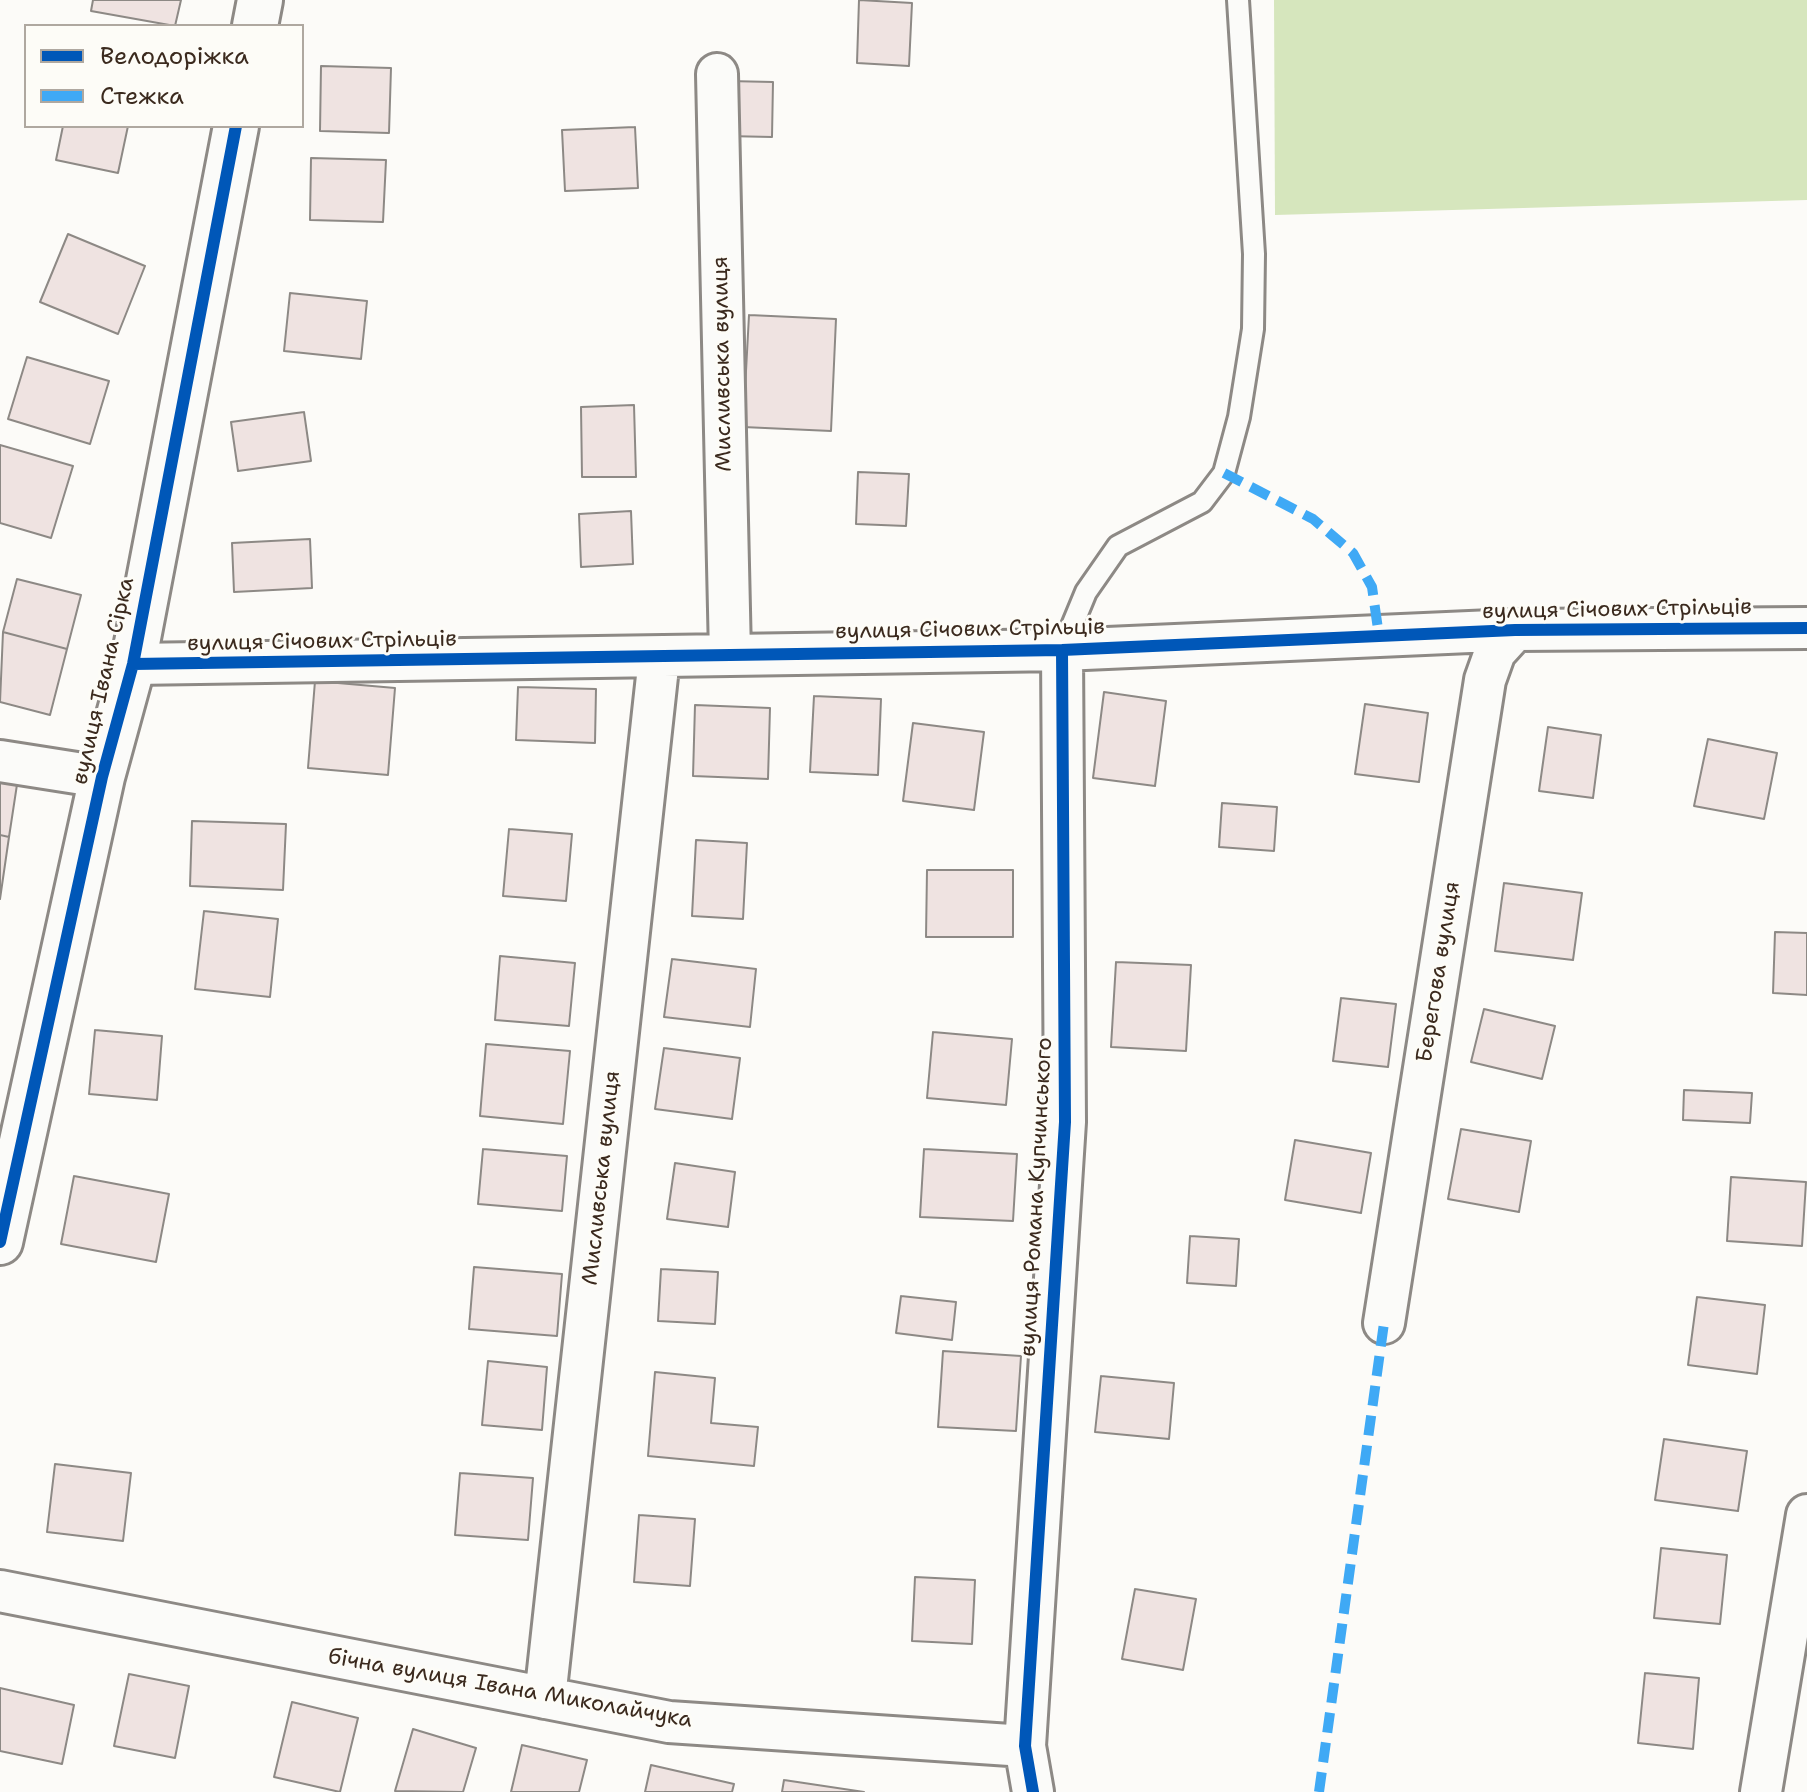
<!DOCTYPE html>
<meta charset="utf-8">
<style>
body{margin:0}
#map{position:relative;width:1807px;height:1792px;overflow:hidden;background:#fcfbf8;font-family:"Shantell Sans",sans-serif}
canvas{display:block}
.legend{position:absolute;left:24px;top:24px;width:280px;height:104px;box-sizing:border-box;background:#fdfcf7;border:2px solid #afa8a0;margin:0;padding:10px 14px;list-style:none;font-size:24px;color:#3b2a1e}
.legend li{display:flex;align-items:center;gap:16px;height:40px}
.legend b{width:40px;border:2px solid #afa8a0}
</style>
<div id="map">
<canvas width="1807" height="1792"></canvas>
<ul class="legend">
<li><b style="height:10px;background:#0057b8"></b>Велодоріжка</li>
<li><b style="height:10px;background:#3fa9f5"></b>Стежка</li>
</ul>
</div>
<script>
const ctx = document.querySelector('canvas').getContext('2d');
ctx.lineJoin = 'round';
function paint(path, color) {
  ctx.fillStyle = color;
  ctx.fill(path, 'evenodd');
}
function toPath(rows) {
  const path = new Path2D();
  for (const r of rows) {
    path.moveTo(r[0], r[1]);
    for (let i = 2; i < r.length; i += 2) path.lineTo(r[i], r[i + 1]);
  }
  return path;
}
function stroke(path, color, width, dash) {
  ctx.strokeStyle = color;
  ctx.lineWidth = width;
  ctx.lineCap = dash ? 'butt' : 'round';
  ctx.setLineDash(dash || []);
  ctx.stroke(path);
}
function drawText(font, color, halo, rows, align = 'center') {
  ctx.font = font + ' "Shantell Sans",sans-serif';
  ctx.lineWidth = 6;
  ctx.setLineDash([]);
  ctx.textBaseline = 'middle';
  ctx.strokeStyle = halo;
  ctx.fillStyle = color;
  for (const [text, x, y, turn = 0] of rows) {
    ctx.save();
    ctx.translate(x, y);
    ctx.rotate((+turn || 0) * Math.PI / 180);
    ctx.textAlign = isNaN(turn) ? turn : align;
    if (halo) ctx.strokeText(text, 0, 0);
    ctx.fillText(text, 0, 0);
    ctx.restore();
  }
}
const green = toPath([
 [1274,0,1807,0,1807,200,1275,215]
]);
const building = toPath([
 [93,0,181,0,175,26,91,11,93,0],
 [859,0,912,3,909,66,857,63,859,0],
 [321,66,391,68,389,133,320,131,321,66],
 [728,81,773,82,772,137,726,136,728,81],
 [63,126,128,126,118,173,56,160,63,126],
 [635,127,638,188,565,191,562,130,635,127],
 [311,158,386,160,383,222,310,220,311,158],
 [68,234,145,266,118,334,40,302,68,234],
 [290,293,367,301,361,359,284,351,290,293],
 [749,315,836,319,831,431,743,427,749,315],
 [27,357,109,381,90,444,8,419,27,357],
 [634,405,636,477,582,477,581,407,634,405],
 [304,412,311,461,238,471,231,422,304,412],
 [0,445,73,466,51,538,0,523,0,445],
 [858,472,909,474,906,526,856,524,858,472],
 [631,511,633,564,581,567,579,514,631,511],
 [310,539,312,588,234,592,232,543,310,539],
 [17,579,81,595,67,649,3,632,17,579],
 [3,632,67,649,50,715,0,702,3,632],
 [315,681,395,688,388,775,308,768,315,681],
 [518,687,596,689,595,743,516,740,518,687],
 [1104,692,1166,701,1155,786,1093,778,1104,692],
 [814,696,881,699,878,775,810,772,814,696],
 [1365,704,1428,713,1419,782,1355,774,1365,704],
 [695,705,770,708,768,779,693,776,695,705],
 [913,723,984,732,974,810,903,801,913,723],
 [1548,727,1601,735,1593,798,1539,791,1548,727],
 [1708,739,1777,753,1764,819,1694,806,1708,739],
 [0,775,18,778,9,837,0,835,0,775],
 [1222,803,1277,807,1274,851,1219,847,1222,803],
 [192,821,286,824,283,890,190,886,192,821],
 [509,829,572,834,566,901,503,896,509,829],
 [0,835,9,837,0,899,0,835],
 [696,840,747,843,743,919,692,916,696,840],
 [927,870,1013,870,1013,937,926,937,927,870],
 [1504,883,1582,893,1573,960,1495,951,1504,883],
 [204,911,278,919,270,997,195,989,204,911],
 [1775,932,1807,933,1807,995,1773,993,1775,932],
 [500,956,575,963,569,1026,495,1020,500,956],
 [672,959,756,969,750,1027,664,1017,672,959],
 [1116,962,1191,965,1186,1051,1111,1047,1116,962],
 [1341,998,1396,1004,1388,1067,1333,1061,1341,998],
 [1484,1009,1555,1026,1542,1079,1471,1062,1484,1009],
 [95,1030,162,1036,157,1100,89,1094,95,1030],
 [933,1032,1012,1039,1006,1105,927,1098,933,1032],
 [486,1044,570,1051,563,1124,480,1116,486,1044],
 [664,1048,740,1058,732,1119,655,1109,664,1048],
 [1684,1090,1752,1093,1750,1123,1683,1120,1684,1090],
 [1461,1129,1531,1141,1519,1212,1448,1199,1461,1129],
 [1295,1140,1371,1153,1361,1213,1285,1200,1295,1140],
 [483,1149,567,1156,562,1211,478,1204,483,1149],
 [924,1149,1017,1154,1013,1221,920,1217,924,1149],
 [675,1163,735,1172,728,1227,667,1219,675,1163],
 [74,1176,169,1194,156,1262,61,1244,74,1176],
 [1731,1177,1806,1182,1802,1246,1727,1241,1731,1177],
 [1190,1236,1239,1239,1236,1286,1187,1283,1190,1236],
 [474,1267,562,1274,557,1336,469,1329,474,1267],
 [661,1269,718,1272,715,1324,658,1321,661,1269],
 [901,1296,956,1302,952,1340,896,1333,901,1296],
 [1697,1297,1765,1305,1757,1374,1688,1365,1697,1297],
 [943,1351,1021,1356,1016,1431,938,1427,943,1351],
 [488,1361,547,1367,542,1430,482,1425,488,1361],
 [655,1372,715,1378,711,1423,758,1427,754,1466,648,1456,655,1372],
 [1101,1376,1174,1383,1169,1439,1095,1432,1101,1376],
 [1664,1439,1747,1451,1738,1511,1655,1500,1664,1439],
 [55,1464,131,1473,123,1541,47,1532,55,1464],
 [460,1473,533,1478,528,1540,455,1535,460,1473],
 [639,1515,695,1519,690,1586,634,1582,639,1515],
 [1661,1548,1727,1555,1720,1624,1654,1618,1661,1548],
 [915,1577,975,1580,972,1644,912,1641,915,1577],
 [1135,1589,1196,1599,1183,1670,1122,1659,1135,1589],
 [1645,1673,1699,1678,1693,1749,1638,1743,1645,1673],
 [129,1674,189,1686,175,1758,114,1746,129,1674],
 [0,1688,74,1705,62,1764,0,1751,0,1688],
 [292,1702,358,1718,340,1792,274,1777,292,1702],
 [413,1729,476,1748,463,1792,395,1791,413,1729],
 [522,1745,587,1760,579,1792,511,1792,522,1745],
 [651,1765,734,1784,732,1792,645,1792,651,1765],
 [784,1780,864,1792,782,1792,784,1780]
]);
const service = toPath([
 [1062,650,1086,592,1118,546,1202,502,1224,473,1239,417,1253,329,1254,254,1238,0]
]);
const minor = toPath([
 [717,74,730,654],
 [133,664,1062,650,1515,630,1807,628],
 [0,761,102,777],
 [1384,1323,1485,680,1495,652,1515,630],
 [0,1591,669,1722,1025,1746],
 [545,1698,659,658],
 [1033,1792,1025,1746,1065,1122,1062,650],
 [1761,1792,1807,1515]
]);
const tertiary = toPath([
 [255,26,260,0],
 [0,1242,102,777,133,664,236,126]
]);
const quiet = toPath([
 [1224,473,1313,519,1353,553,1372,587,1379,636],
 [1319,1792,1384,1323]
]);
const cycleway = toPath([
 [133,664,1062,650,1515,630,1807,628],
 [0,1242,102,777,133,664,236,126],
 [1033,1792,1025,1746,1065,1122,1062,650]
]);
const streetNames = [
 ["Мисливська вулиця",723,364,-91],
 ["вулиця Січових Стрільців",1617,610,-1],
 ["вулиця Січових Стрільців",970,630,-1],
 ["вулиця Січових Стрільців",322,642,-1],
 ["вулиця Івана Сірка",104,681,-77],
 ["Берегова вулиця",1439,972,-81],
 ["Мисливська вулиця",602,1178,-84],
 ["вулиця Романа Купчинського",1037,1197,-87],
 ["бічна вулиця Івана Миколайчука",510,1689,10]
];
paint(green, '#d6e6bd');
paint(building, '#efe3e1');
stroke(building, '#8d8985', 2);
stroke(service, '#8d8985', 26);
stroke(minor, '#8d8985', 46);
stroke(tertiary, '#8d8985', 50);
stroke(service, '#fbfbf9', 20);
stroke(minor, '#fbfbf9', 40);
stroke(tertiary, '#fbfbf9', 44);
stroke(quiet, '#3fa9f5', 10, [20, 10]);
stroke(cycleway, '#0057b8', 12);
drawText('22px', '#3b2a1e', '#fdfcf7', streetNames);
</script>
